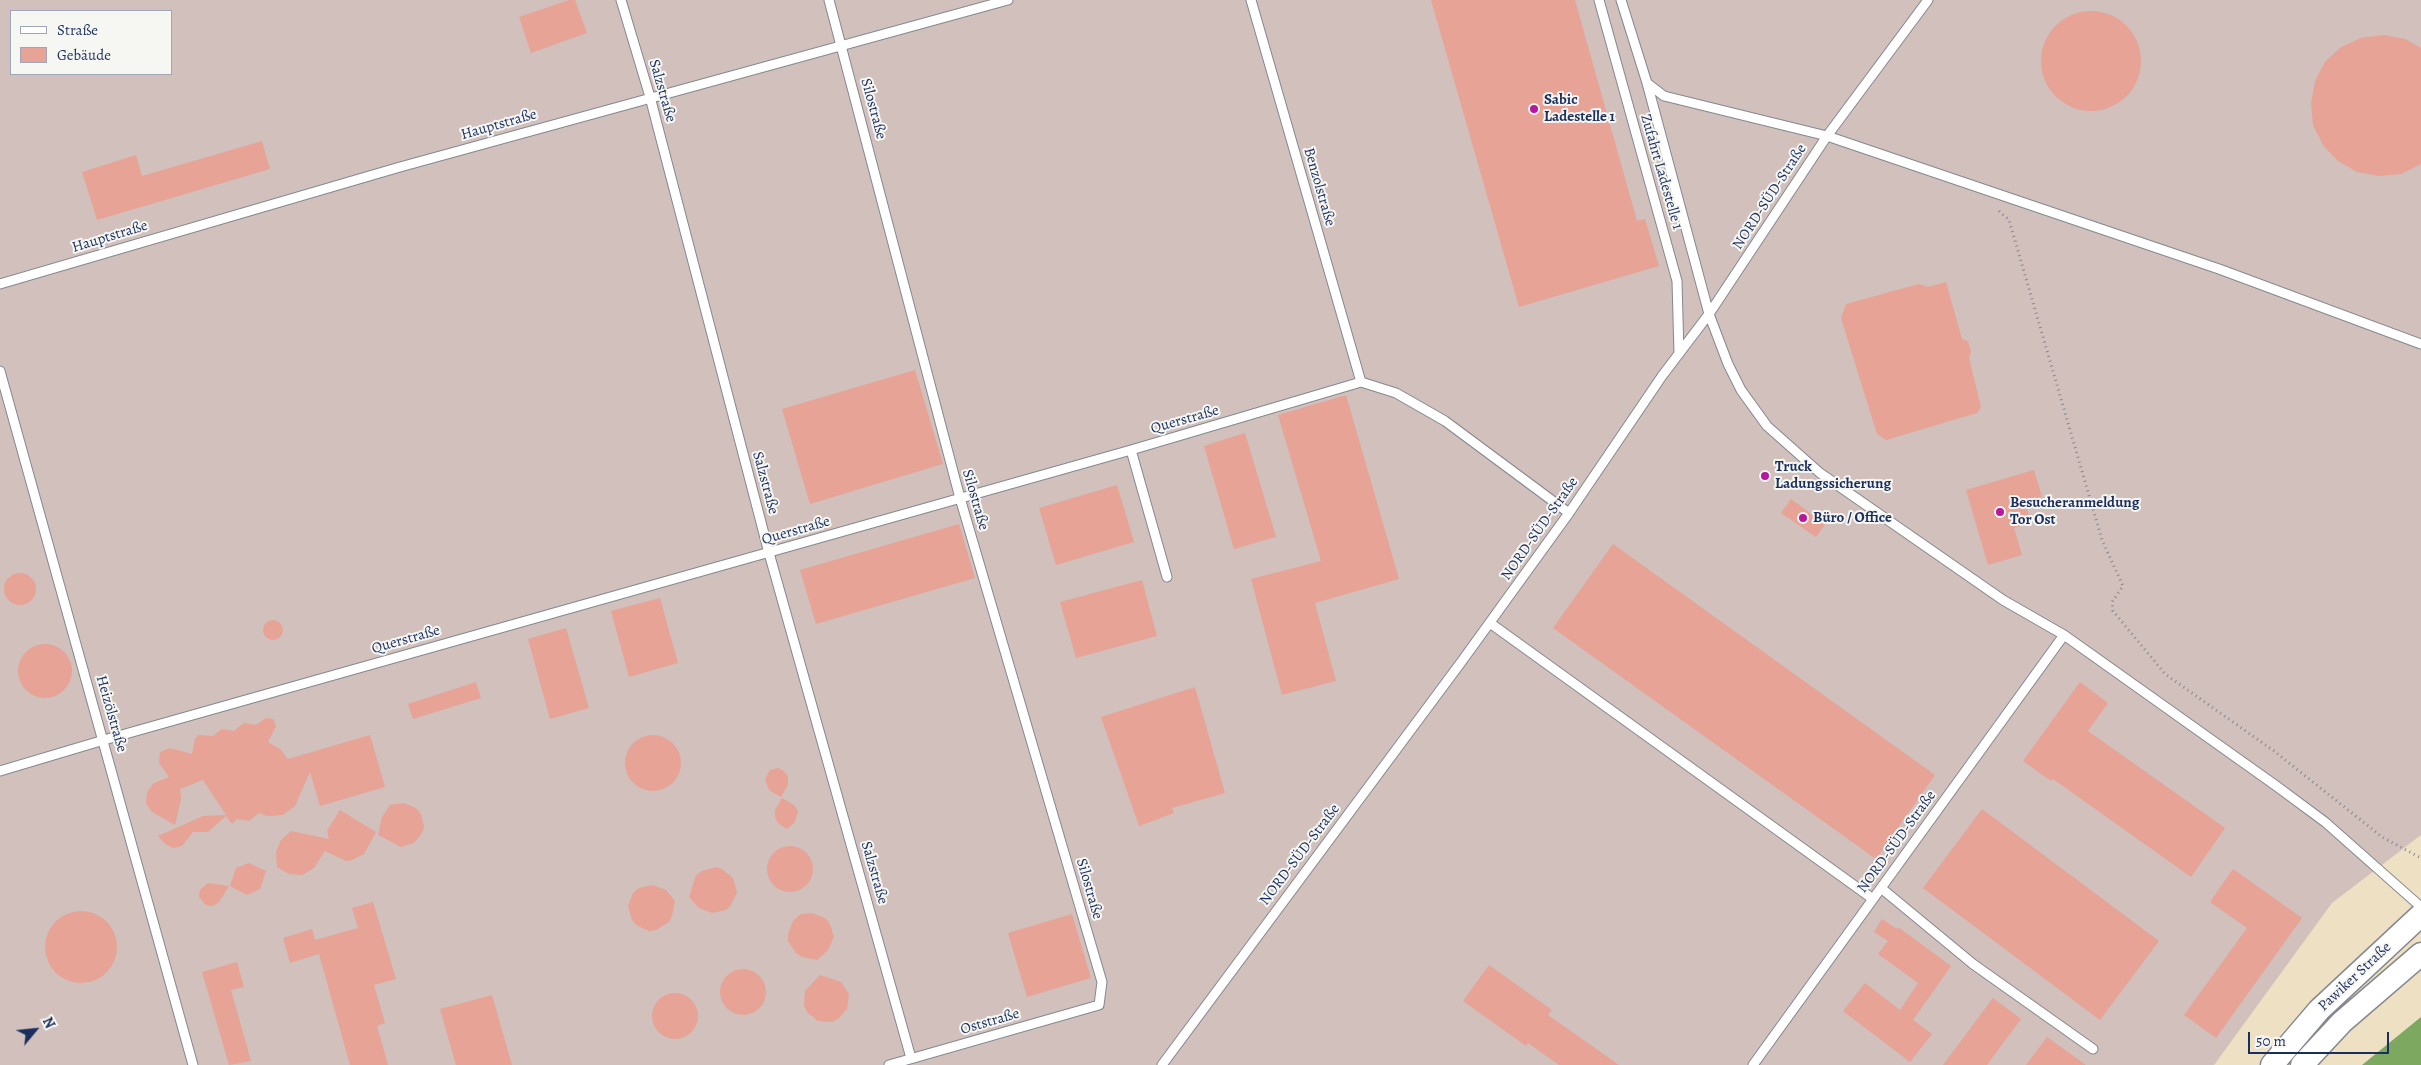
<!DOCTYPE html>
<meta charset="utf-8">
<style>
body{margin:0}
#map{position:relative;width:2421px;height:1065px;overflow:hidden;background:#eee0c2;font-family:Alegreya,serif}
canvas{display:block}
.legend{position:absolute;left:10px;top:10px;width:162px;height:65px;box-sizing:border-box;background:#f6f6f2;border:1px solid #9ea6b7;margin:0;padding:6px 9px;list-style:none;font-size:15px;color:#1b2f5e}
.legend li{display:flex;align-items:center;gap:10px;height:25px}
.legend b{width:25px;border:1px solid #9ea6b7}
.north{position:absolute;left:10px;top:1005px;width:50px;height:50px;-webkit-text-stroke:4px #f6f6f2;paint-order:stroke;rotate:62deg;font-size:14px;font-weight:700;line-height:20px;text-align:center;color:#1b2f5e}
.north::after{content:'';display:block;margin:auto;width:18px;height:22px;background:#1b2f5e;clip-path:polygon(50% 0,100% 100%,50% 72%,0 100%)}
.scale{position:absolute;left:2248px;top:1032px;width:141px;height:22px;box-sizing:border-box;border:2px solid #1b2f5e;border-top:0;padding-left:6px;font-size:15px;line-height:18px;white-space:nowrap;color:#1b2f5e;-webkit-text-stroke:4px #f6f6f2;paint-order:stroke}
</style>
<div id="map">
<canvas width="2421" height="1065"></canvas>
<ul class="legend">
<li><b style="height:6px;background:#fff"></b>Straße</li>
<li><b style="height:14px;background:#e6a396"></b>Gebäude</li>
</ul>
<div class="north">N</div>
<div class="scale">50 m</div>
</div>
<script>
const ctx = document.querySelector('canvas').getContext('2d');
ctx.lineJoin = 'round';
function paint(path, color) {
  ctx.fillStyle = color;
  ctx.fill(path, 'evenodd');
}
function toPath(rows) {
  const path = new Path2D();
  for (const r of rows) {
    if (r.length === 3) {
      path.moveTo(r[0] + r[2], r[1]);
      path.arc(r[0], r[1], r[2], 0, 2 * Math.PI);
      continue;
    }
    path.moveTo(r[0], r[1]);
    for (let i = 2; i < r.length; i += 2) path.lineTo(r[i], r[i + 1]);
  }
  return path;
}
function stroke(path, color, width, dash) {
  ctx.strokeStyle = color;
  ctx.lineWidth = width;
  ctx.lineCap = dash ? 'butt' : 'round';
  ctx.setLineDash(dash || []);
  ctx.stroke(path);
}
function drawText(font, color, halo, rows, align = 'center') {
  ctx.font = font + ' Alegreya,serif';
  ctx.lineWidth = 4;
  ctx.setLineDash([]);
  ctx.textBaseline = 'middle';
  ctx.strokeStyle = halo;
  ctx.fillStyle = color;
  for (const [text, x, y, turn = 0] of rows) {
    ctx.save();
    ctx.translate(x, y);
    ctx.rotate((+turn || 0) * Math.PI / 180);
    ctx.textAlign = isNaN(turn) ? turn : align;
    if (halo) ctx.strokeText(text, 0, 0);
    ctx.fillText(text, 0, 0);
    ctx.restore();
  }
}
const industrial = toPath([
 [0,0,2421,0,2421,835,2332,903,2214,1065,0,1065],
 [11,11,171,11,171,74,11,74]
]);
const forest = toPath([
 [2421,1017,2421,1065,2362,1065]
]);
const building = toPath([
 [569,0,575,0,587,33,531,53,519,17],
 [1431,0,1575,0,1637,221,1645,219,1659,266,1519,307],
 [2091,61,50],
 [2384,35,2405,39,2421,48,2421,164,2401,174,2379,176,2357,172,2338,161,2323,145,2313,125,2311,103,2315,81,2325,62,2341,47,2361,38],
 [262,141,270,169,97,220,82,172,136,155,142,176],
 [1946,282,1962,339,1968,341,1971,352,1969,358,1981,407,1977,413,1886,440,1877,434,1841,318,1846,304,1919,284,1928,287],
 [915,370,943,464,810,504,782,409],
 [1346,395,1399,579,1315,603,1336,681,1282,695,1251,579,1321,561,1278,415],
 [1245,433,1276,537,1234,549,1204,446],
 [2034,470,2042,497,2025,502,2031,523,2014,528,2022,555,1988,565,1966,490],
 [1117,485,1134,542,1056,565,1039,508],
 [1791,499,1825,524,1816,537,1781,513],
 [959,524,975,578,816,624,800,570],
 [1613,544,1935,775,1876,859,1553,628],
 [20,589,16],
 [1142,580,1157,636,1076,658,1060,602],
 [660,598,678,663,629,677,611,611],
 [273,630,10],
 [566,628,589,708,550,719,528,639],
 [45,671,27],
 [476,682,481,698,413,719,408,704],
 [2080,682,2108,703,2088,731,2225,828,2191,877,2053,779,2051,781,2023,761],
 [1195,687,1225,793,1172,808,1174,813,1139,826,1101,717],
 [266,718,273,719,276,726,268,742,280,749,288,759,370,735,385,787,320,806,310,772,295,806,283,815,267,816,259,813,249,821,237,819,232,824,226,816,208,832,193,832,182,846,173,848,165,844,158,836,203,816,226,815,203,780,180,789,181,799,175,825,152,812,146,803,147,792,154,783,169,777,159,763,160,752,170,748,192,754,195,739,198,735,213,736,222,729,234,731,244,723,256,725],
 [653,763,28],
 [778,768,784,771,788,777,788,785,781,797,769,790,765,779,770,770],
 [782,798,794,805,798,811,795,822,787,829,778,823,775,817,775,810],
 [404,803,416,808,421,814,424,827,422,833,414,843,401,847,378,835,382,817,390,805],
 [1982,809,2159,941,2100,1020,1923,888],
 [340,810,376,832,364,854,352,860,346,861,325,851,314,868,302,875,289,874,277,867,276,852,281,840,291,831,329,839,327,831],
 [790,869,23],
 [249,863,266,871,260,889,247,895,230,886,236,868],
 [716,867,722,869,733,878,737,892,731,905,726,910,712,913,699,908,689,897,696,875,702,871],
 [2233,869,2302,918,2216,1038,2184,1015,2247,928,2210,902],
 [208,883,229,886,219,902,213,906,206,905,199,897,200,890],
 [653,885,666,890,675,901,672,916,669,922,656,930,649,931,636,925,632,920,628,906,633,893,639,888],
 [373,902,396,979,374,985,385,1023,377,1026,388,1065,350,1065,319,954,290,963,283,938,312,929,315,940,358,928,352,908],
 [81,947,36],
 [812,913,825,918,830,924,834,937,828,950,817,960,802,957,796,953,788,941,788,934,793,921,801,914],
 [1072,914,1091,978,1027,997,1008,933],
 [1882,919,1897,929,1898,927,1951,966,1913,1020,1932,1034,1910,1062,1843,1011,1865,983,1900,1010,1918,983,1878,954,1888,941,1874,932],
 [237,962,244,987,231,990,251,1061,229,1065,202,972],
 [1489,965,1552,1010,1548,1015,1619,1065,1559,1065,1528,1043,1526,1046,1463,1001],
 [743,992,23],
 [820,975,841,982,849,994,847,1009,838,1019,832,1022,818,1021,807,1012,804,1005,805,991],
 [675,1016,23],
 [492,995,512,1065,456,1065,440,1009],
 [1993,998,2021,1019,1987,1065,1943,1065],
 [2047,1037,2086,1065,2026,1065]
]);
const path = toPath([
 [1999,211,2009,220,2102,540,2123,586,2112,602,2113,611,2165,674,2274,751,2382,837,2421,858]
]);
const service = toPath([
 [621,0,650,97,769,553,911,1058],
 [829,0,960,498,1102,982,1099,1005,889,1065],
 [1251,0,1361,382],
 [1599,0,1677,281,1679,354],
 [1621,0,1647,83,1709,314,1728,364,1741,390,1767,426,1820,473,2003,600,2064,635,2275,785,2325,822,2421,907],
 [1647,83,1664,96,1827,136,2219,269,2421,344],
 [0,284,400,167,1008,0],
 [0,371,193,1065],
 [1131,450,1167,577],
 [1490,623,1873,899],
 [0,771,104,740,1131,450,1361,382,1396,393,1445,421,1569,513],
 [1881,888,1973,964,2093,1049],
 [1162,1065,1462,661,1569,513,1662,376,1709,314,1827,136,1928,0],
 [1753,1065,2064,635]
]);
const tertiary = toPath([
 [2272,1065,2319,1010,2421,915],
 [2302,1065,2342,1022,2421,954]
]);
const markers = [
 [1534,109,5,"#b5179e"],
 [1765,476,5,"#b5179e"],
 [2000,512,5,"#b5179e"],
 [1803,518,5,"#b5179e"]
];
const streetNames = [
 ["Salzstraße",662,91,74],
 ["Silostraße",873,109,75],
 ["Hauptstraße",499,125,-16],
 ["Zufahrt Ladestelle 1",1661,172,74],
 ["Benzolstraße",1319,187,74],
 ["NORD-SÜD-Straße",1770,197,-57],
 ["Hauptstraße",110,237,-17],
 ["Querstraße",1185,420,-16],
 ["Salzstraße",765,483,75],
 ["Silostraße",975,500,74],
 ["NORD-SÜD-Straße",1540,529,-55],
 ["Querstraße",796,531,-16],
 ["Querstraße",406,640,-16],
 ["Heizölstraße",111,714,74],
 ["NORD-SÜD-Straße",1897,842,-54],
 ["NORD-SÜD-Straße",1300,855,-53],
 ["Salzstraße",874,873,74],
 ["Silostraße",1089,889,74],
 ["Pawiker Straße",2355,977,-43],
 ["Oststraße",990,1022,-16]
];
const poiNames = [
 ["Sabic",1544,100],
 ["Ladestelle 1",1544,117],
 ["Truck",1775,467],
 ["Ladungssicherung",1775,484],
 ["Besucheranmeldung",2010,503],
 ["Tor Ost",2010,520],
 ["Büro / Office",1813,518]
];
paint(industrial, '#d1c0bc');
paint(forest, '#7ca860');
paint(building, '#e6a396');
stroke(service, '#848890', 11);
stroke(tertiary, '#848890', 25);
stroke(path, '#848890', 3, [1, 4]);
stroke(service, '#fff', 9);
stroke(tertiary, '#fff', 22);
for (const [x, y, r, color] of markers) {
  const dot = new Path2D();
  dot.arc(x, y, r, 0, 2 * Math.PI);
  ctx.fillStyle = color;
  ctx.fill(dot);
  stroke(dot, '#f6f6f2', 2);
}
drawText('15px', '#1b2f5e', '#f6f6f2', streetNames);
drawText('bold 15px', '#1b2f5e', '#f6f6f2', poiNames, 'left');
</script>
